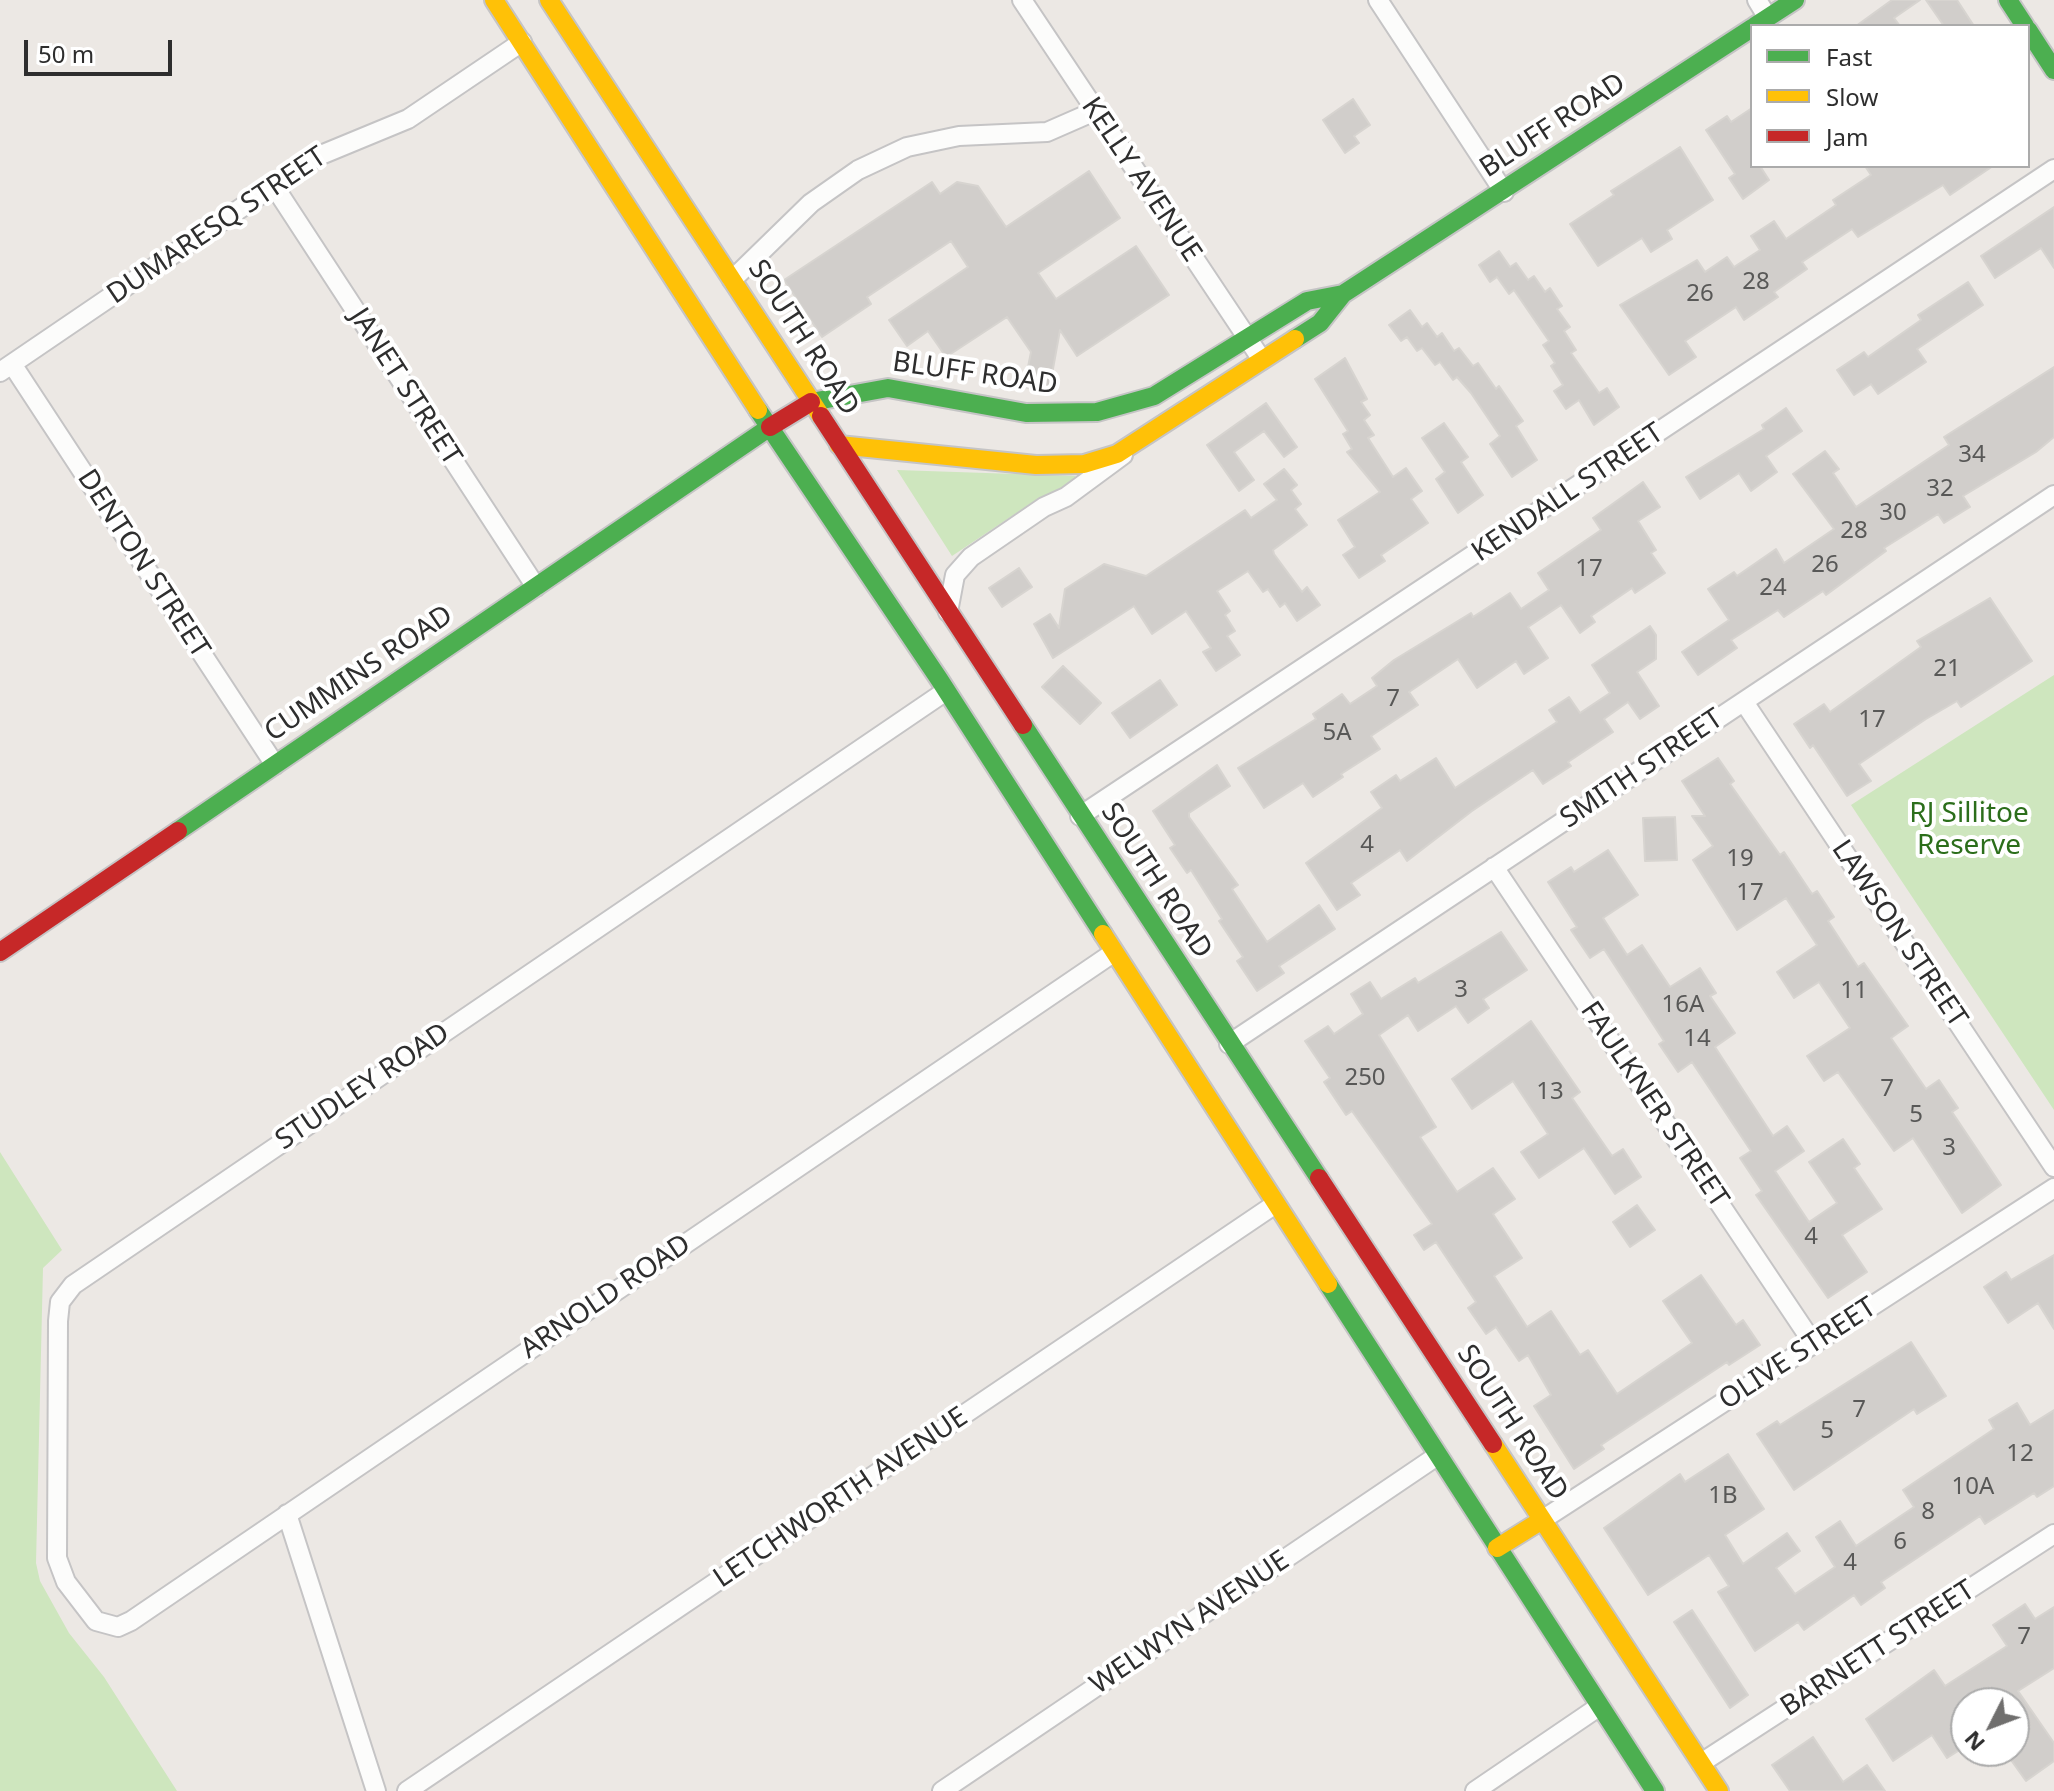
<!DOCTYPE html>
<style>
body{margin:0}
#map{position:relative;width:2054px;height:1791px;overflow:hidden;background:#ece8e4;font-family:"Noto Sans",sans-serif}
canvas{display:block}
.legend{position:absolute;left:1750px;top:24px;width:280px;height:144px;box-sizing:border-box;background:#fff;border:2px solid #ababab;margin:0;padding:10px 14px;list-style:none;font-size:24px;color:#2e2e2e}
.legend li{display:flex;align-items:center;gap:16px;height:40px}
.legend b{width:40px;border:2px solid #ababab}
.north{position:absolute;left:1950px;top:1687px;width:80px;height:80px;box-sizing:border-box;background:#fff;border:2px solid #ababab;border-radius:50%;rotate:228deg;font-size:22px;font-weight:700;line-height:32px;text-align:center;color:#2e2e2e}
.north::after{content:'';display:block;margin:auto;width:28px;height:36px;background:#706f6e;clip-path:polygon(50% 0,100% 100%,50% 72%,0 100%)}
.scale{position:absolute;left:24px;top:40px;width:148px;height:36px;box-sizing:border-box;border:4px solid #2e2e2e;border-top:0;padding-left:10px;font-size:24px;line-height:28px;white-space:nowrap;color:#2e2e2e;-webkit-text-stroke:6px #fff;paint-order:stroke}
</style>
<div id="map">
<canvas width="2054" height="1791"></canvas>
<ul class="legend">
<li><b style="height:10px;background:#4caf50"></b>Fast</li>
<li><b style="height:10px;background:#ffc107"></b>Slow</li>
<li><b style="height:10px;background:#c62828"></b>Jam</li>
</ul>
<div class="north">N</div>
<div class="scale">50 m</div>
</div>
<script>
const ctx = document.querySelector('canvas').getContext('2d');
ctx.lineJoin = 'round';
function paint(path, color) {
  ctx.fillStyle = color;
  ctx.fill(path, 'evenodd');
}
function toPath(rows) {
  const path = new Path2D();
  for (const r of rows) {
    path.moveTo(r[0], r[1]);
    for (let i = 2; i < r.length; i += 2) path.lineTo(r[i], r[i + 1]);
  }
  return path;
}
function stroke(path, color, width, dash) {
  ctx.strokeStyle = color;
  ctx.lineWidth = width;
  ctx.lineCap = dash ? 'butt' : 'round';
  ctx.setLineDash(dash || []);
  ctx.stroke(path);
}
function drawText(font, color, halo, rows, align = 'center') {
  ctx.font = font + ' "Noto Sans",sans-serif';
  ctx.lineWidth = 8;
  ctx.setLineDash([]);
  ctx.textBaseline = 'middle';
  ctx.strokeStyle = halo;
  ctx.fillStyle = color;
  for (const [text, x, y, turn = 0] of rows) {
    ctx.save();
    ctx.translate(x, y);
    ctx.rotate((+turn || 0) * Math.PI / 180);
    ctx.textAlign = isNaN(turn) ? turn : align;
    if (halo) ctx.strokeText(text, 0, 0);
    ctx.fillText(text, 0, 0);
    ctx.restore();
  }
}
const green = toPath([
 [897,470,1075,476,1076,478,1060,492,1039,498,952,556],
 [2054,675,2054,1110,1851,805],
 [0,1152,62,1250,43,1268,36,1563,40,1581,69,1633,104,1677,177,1791,0,1791]
]);
const building = toPath([
 [1892,0,1920,0,1894,18,1900,26,1856,26,1892,0],
 [1926,0,1957,0,1974,26,1944,26,1926,0],
 [1353,99,1370,125,1354,136,1359,143,1345,153,1323,120,1353,99],
 [1752,108,1752,166,1760,166,1769,180,1743,199,1729,178,1735,174,1706,130,1727,116,1731,122,1752,108],
 [1680,147,1713,200,1667,230,1672,239,1651,252,1642,238,1598,266,1570,224,1614,195,1611,191,1680,147],
 [1865,166,1993,166,1950,195,1943,185,1858,237,1852,229,1802,262,1807,269,1774,292,1778,297,1744,320,1736,307,1685,341,1696,357,1669,375,1620,305,1697,260,1705,272,1727,257,1734,267,1760,250,1751,236,1774,221,1786,239,1836,205,1833,200,1871,175,1865,166],
 [1089,171,1120,218,1038,273,1056,299,1136,246,1169,295,1077,356,1060,330,1049,391,1024,387,1031,352,1007,317,946,357,928,331,907,346,889,320,968,267,951,241,867,297,871,304,822,337,784,280,932,182,940,194,957,182,978,186,1006,227,1089,171],
 [2054,207,2054,268,2041,248,1995,278,1981,256,2054,207],
 [1499,251,1510,267,1516,263,1528,280,1534,276,1545,292,1550,288,1562,306,1557,309,1570,327,1564,331,1576,350,1571,353,1599,393,1607,388,1619,407,1594,425,1579,400,1566,409,1554,391,1563,385,1551,366,1555,363,1543,345,1549,341,1514,290,1509,294,1497,277,1490,282,1479,265,1499,251],
 [1968,282,1983,305,1917,349,1926,362,1878,394,1871,384,1854,395,1837,370,1864,352,1868,357,1921,320,1918,315,1968,282],
 [1410,310,1422,327,1427,323,1437,337,1442,333,1454,351,1459,348,1473,366,1478,363,1496,389,1499,386,1523,421,1516,426,1537,460,1512,477,1490,444,1500,436,1471,393,1457,377,1453,380,1440,362,1435,365,1422,348,1417,351,1407,337,1401,341,1389,325,1410,310],
 [1345,358,1367,399,1361,402,1370,415,1364,420,1374,435,1368,438,1393,477,1406,468,1422,491,1411,499,1428,523,1381,555,1385,561,1359,578,1343,555,1355,547,1338,520,1380,492,1347,452,1352,449,1343,434,1348,431,1315,379,1345,358],
 [2054,367,2054,437,2036,452,1963,496,1970,507,1944,523,1938,514,1884,548,1886,551,1826,595,1823,591,1784,617,1778,610,1731,640,1737,648,1698,675,1682,652,1729,620,1708,589,1734,572,1737,576,1776,549,1784,563,1834,529,1793,474,1825,451,1839,469,1833,473,1856,507,1949,445,1944,437,2054,367],
 [1266,403,1297,447,1284,457,1264,431,1234,452,1254,480,1239,491,1207,445,1266,403],
 [1786,408,1802,431,1766,456,1777,472,1751,491,1739,473,1700,499,1686,477,1764,429,1762,425,1786,408],
 [1444,423,1468,457,1461,462,1483,495,1458,513,1436,479,1445,472,1422,438,1444,423],
 [1284,469,1297,485,1291,490,1301,504,1295,509,1307,525,1273,550,1274,554,1302,592,1307,587,1320,605,1297,621,1285,603,1280,607,1268,589,1263,592,1248,571,1217,591,1230,611,1225,615,1235,631,1227,636,1240,655,1216,671,1203,652,1211,648,1186,611,1152,634,1134,606,1053,658,1034,624,1050,614,1059,628,1065,589,1104,564,1146,576,1245,510,1251,518,1277,500,1264,484,1284,469],
 [1643,482,1660,507,1638,521,1656,550,1651,553,1665,573,1635,593,1632,588,1591,616,1595,622,1580,633,1561,605,1528,627,1548,658,1524,674,1516,661,1477,688,1458,659,1409,692,1418,705,1371,736,1380,749,1341,774,1343,777,1313,797,1303,783,1264,808,1238,768,1316,719,1313,714,1342,694,1350,704,1377,686,1372,678,1394,660,1471,613,1473,617,1510,593,1521,609,1549,590,1538,573,1601,530,1593,518,1643,482],
 [1019,568,1032,587,1002,607,989,588,1019,568],
 [1990,598,2032,661,1961,707,1957,701,1926,719,1859,764,1871,781,1847,796,1813,745,1810,748,1794,724,1824,704,1830,712,1921,647,1917,641,1990,598],
 [1650,626,1656,635,1656,659,1637,672,1659,706,1640,719,1628,702,1604,719,1613,732,1568,762,1571,766,1543,784,1533,770,1472,811,1407,861,1400,850,1351,883,1360,895,1337,910,1306,863,1382,808,1371,792,1396,775,1400,781,1436,758,1455,788,1557,722,1549,710,1569,697,1580,713,1610,693,1592,665,1650,626],
 [1063,666,1101,703,1080,724,1042,687,1063,666],
 [1160,680,1177,705,1130,738,1112,713,1160,680],
 [1718,758,1734,781,1730,784,1780,855,1784,852,1812,894,1817,891,1834,917,1828,921,1858,967,1864,963,1908,1026,1891,1038,1926,1089,1939,1080,1958,1108,1952,1112,2001,1185,1962,1213,1913,1138,1894,1151,1838,1072,1824,1081,1807,1056,1850,1028,1819,982,1794,998,1777,972,1817,945,1786,898,1737,930,1693,860,1713,846,1692,816,1705,816,1682,781,1718,758],
 [1217,765,1230,786,1189,813,1189,817,1238,885,1232,889,1267,942,1319,905,1335,929,1279,966,1284,973,1257,991,1237,961,1243,957,1219,921,1222,919,1191,870,1187,873,1170,848,1175,845,1153,811,1217,765],
 [1675,817,1677,860,1645,861,1643,818,1675,817],
 [1608,850,1638,895,1603,918,1627,955,1642,945,1670,987,1700,968,1716,993,1710,996,1735,1033,1715,1047,1773,1136,1787,1126,1804,1151,1775,1171,1809,1222,1837,1203,1809,1162,1843,1139,1860,1164,1854,1168,1882,1209,1842,1235,1867,1272,1828,1298,1756,1195,1762,1191,1740,1158,1751,1151,1692,1062,1678,1072,1659,1044,1664,1041,1604,949,1590,958,1571,930,1577,927,1548,882,1571,867,1574,872,1608,850],
 [1501,932,1527,970,1483,999,1489,1008,1468,1023,1456,1006,1418,1031,1408,1015,1379,1035,1436,1127,1420,1137,1457,1192,1493,1168,1515,1199,1493,1214,1522,1258,1494,1276,1527,1327,1551,1311,1580,1355,1588,1350,1617,1394,1692,1343,1663,1301,1701,1275,1736,1325,1743,1320,1760,1345,1729,1365,1727,1362,1601,1445,1604,1449,1574,1469,1534,1406,1551,1395,1528,1355,1519,1361,1496,1327,1486,1334,1468,1308,1476,1302,1436,1242,1424,1250,1414,1235,1432,1224,1352,1111,1346,1115,1324,1082,1330,1078,1305,1041,1328,1026,1334,1034,1363,1014,1351,994,1370,982,1381,999,1415,978,1418,983,1501,932],
 [1531,1021,1580,1092,1572,1098,1612,1156,1623,1149,1641,1177,1615,1194,1584,1148,1539,1178,1521,1152,1548,1134,1513,1081,1472,1109,1452,1079,1531,1021],
 [1637,1205,1655,1230,1630,1247,1613,1222,1637,1205],
 [2054,1255,2054,1329,2038,1303,2008,1323,1984,1287,2006,1272,2011,1280,2054,1255],
 [1911,1342,1946,1396,1917,1414,1914,1409,1794,1490,1757,1434,1777,1421,1780,1425,1911,1342],
 [2017,1403,2030,1425,2054,1410,2054,1486,2037,1497,2034,1493,1985,1524,1980,1516,1881,1582,1885,1588,1861,1605,1854,1595,1804,1630,1798,1622,1755,1651,1718,1592,1729,1586,1709,1555,1648,1595,1604,1528,1680,1474,1685,1482,1728,1454,1764,1509,1725,1535,1743,1564,1787,1533,1800,1551,1776,1568,1795,1594,1835,1567,1816,1537,1840,1521,1856,1546,1914,1507,1903,1490,1994,1429,1989,1420,2017,1403],
 [2025,1604,2035,1619,2054,1607,2054,1668,2018,1691,2054,1743,2054,1761,2026,1781,2006,1753,2014,1751,2014,1703,1966,1703,1966,1746,1947,1758,1932,1735,1893,1761,1866,1719,1934,1670,1945,1686,2007,1646,1993,1625,2025,1604],
 [1692,1610,1748,1695,1730,1708,1674,1622,1692,1610],
 [1813,1737,1843,1782,1867,1765,1885,1791,1790,1791,1772,1765,1813,1737]
]);
const street = toPath([
 [1022,0,1262,360],
 [1378,0,1504,192],
 [1757,0,1768,18],
 [274,186,536,587],
 [732,280,811,203,858,170,907,147,959,136,1047,132,1095,111],
 [12,364,275,765],
 [0,372,316,157,408,119,522,42],
 [948,612,955,575,971,557,1044,507,1066,497,1123,455],
 [946,691,73,1285,60,1302,58,1321,57,1558,66,1582,96,1621,118,1627,131,1621,1113,953],
 [1744,702,2054,1167],
 [1080,816,2054,169],
 [1494,867,1813,1343],
 [1229,1044,2054,495],
 [287,1514,376,1791],
 [1542,1520,2054,1188],
 [1701,1763,2054,1534],
 [407,1791,1274,1205],
 [942,1791,1437,1456],
 [1475,1791,1600,1706]
]);
const fast = toPath([
 [2008,0,2025,26],
 [1755,26,1795,0],
 [2028,30,2054,70],
 [1295,339,1320,323,1343,294,1752,28],
 [811,402,888,388,1026,413,1097,412,1154,396,1307,301,1343,294],
 [758,410,939,679,1103,934],
 [1023,725,1319,1178],
 [178,831,770,427],
 [1328,1284,1655,1791]
]);
const slow = toPath([
 [494,0,758,410],
 [549,0,821,416],
 [839,445,1036,465,1084,464,1117,454,1295,339],
 [1103,934,1328,1284],
 [1493,1444,1719,1791],
 [1497,1548,1542,1520]
]);
const jam = toPath([
 [821,416,1023,725],
 [770,427,811,402],
 [0,952,178,831],
 [1319,1178,1493,1444]
]);
const numberNames = [
 ["28",1756,282],
 ["26",1700,294],
 ["34",1972,455],
 ["32",1940,489],
 ["30",1893,513],
 ["28",1854,531],
 ["26",1825,565],
 ["17",1589,569],
 ["24",1773,588],
 ["21",1947,669],
 ["7",1393,699],
 ["17",1872,720],
 ["5A",1337,733],
 ["4",1367,845],
 ["19",1740,859],
 ["17",1750,893],
 ["3",1461,990],
 ["11",1854,991],
 ["16A",1683,1005],
 ["14",1697,1039],
 ["250",1365,1078],
 ["7",1887,1089],
 ["13",1550,1092],
 ["5",1916,1115],
 ["3",1949,1148],
 ["4",1811,1237],
 ["7",1859,1410],
 ["5",1827,1431],
 ["12",2020,1454],
 ["10A",1973,1487],
 ["1B",1723,1496],
 ["8",1928,1512],
 ["6",1900,1542],
 ["4",1850,1563],
 ["7",2024,1637]
];
const streetNames = [
 ["BLUFF ROAD",1553,126,-33],
 ["KELLY AVENUE",1141,180,56],
 ["DUMARESQ STREET",217,226,-34],
 ["SOUTH ROAD",803,338,57],
 ["BLUFF ROAD",975,374,8],
 ["JANET STREET",405,387,57],
 ["KENDALL STREET",1568,493,-34],
 ["DENTON STREET",143,564,57],
 ["CUMMINS ROAD",359,674,-34],
 ["SMITH STREET",1642,769,-34],
 ["SOUTH ROAD",1156,881,57],
 ["LAWSON STREET",1899,934,56],
 ["STUDLEY ROAD",363,1087,-34],
 ["FAULKNER STREET",1654,1105,56],
 ["ARNOLD ROAD",606,1297,-34],
 ["OLIVE STREET",1798,1354,-33],
 ["SOUTH ROAD",1512,1423,57],
 ["LETCHWORTH AVENUE",841,1498,-34],
 ["WELWYN AVENUE",1190,1623,-34],
 ["BARNETT STREET",1878,1649,-33]
];
const parkNames = [
 ["RJ Sillitoe",1969,814],
 ["Reserve",1969,846]
];
paint(green, '#cee6be');
paint(building, '#d1cecb');
stroke(building, '#d7d4d0', 2);
stroke(street, '#c5c4c5', 22);
stroke(fast, '#c5c4c5', 22);
stroke(slow, '#c5c4c5', 22);
stroke(jam, '#c5c4c5', 22);
stroke(street, '#fcfcfb', 18);
stroke(fast, '#4caf50', 18);
stroke(slow, '#ffc107', 18);
stroke(jam, '#c62828', 18);
drawText('24px', '#585857', null, numberNames);
drawText('28px', '#2e2e2e', '#fff', streetNames);
drawText('28px', '#2c6e1b', '#fff', parkNames);
</script>
